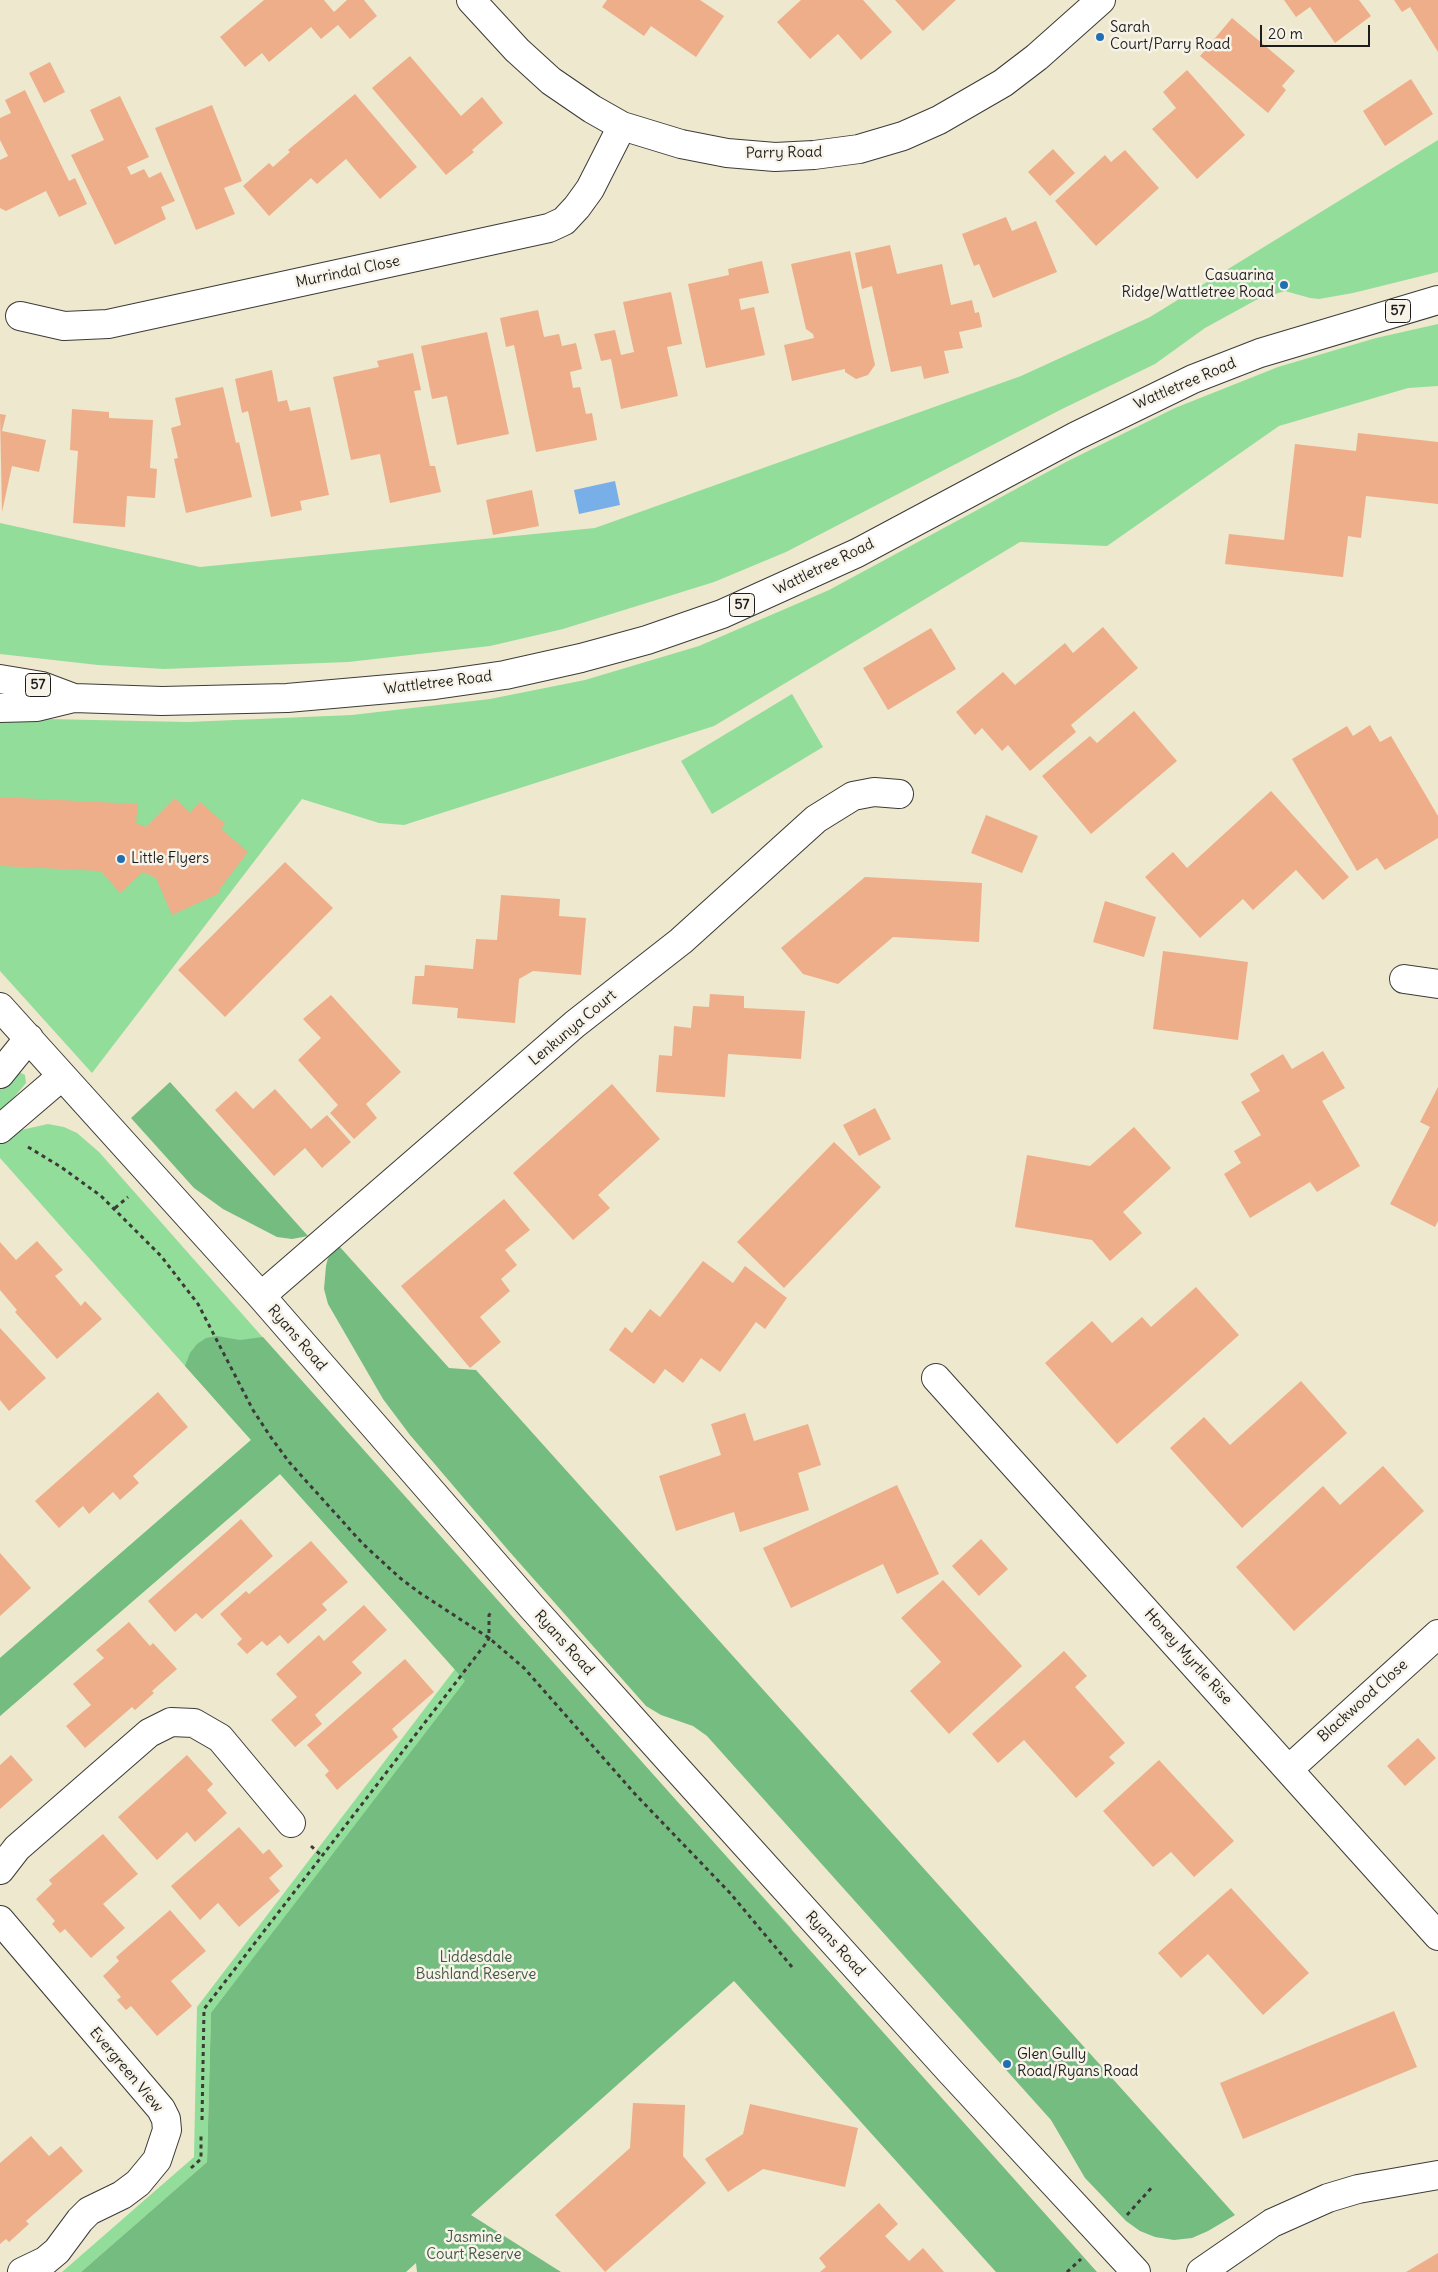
<!DOCTYPE html>
<style>
body{margin:0}
#map{position:relative;width:1438px;height:2272px;overflow:hidden;background:#eee8ce;font-family:Delius,sans-serif}
canvas{display:block}
.scale{position:absolute;left:1260px;top:25px;width:110px;height:22px;box-sizing:border-box;border:2px solid #1c1c1c;border-top:0;padding-left:6px;font-size:15px;line-height:18px;white-space:nowrap;color:#1c1c1c;-webkit-text-stroke:4px #f7f3e8;paint-order:stroke}
</style>
<div id="map">
<canvas width="1438" height="2272"></canvas>
<div class="scale">20 m</div>
</div>
<script>
const ctx = document.querySelector('canvas').getContext('2d');
ctx.lineJoin = 'round';
function paint(path, color) {
  ctx.fillStyle = color;
  ctx.fill(path, 'evenodd');
}
function toPath(rows) {
  const path = new Path2D();
  for (const r of rows) {
    path.moveTo(r[0], r[1]);
    for (let i = 2; i < r.length; i += 2) path.lineTo(r[i], r[i + 1]);
  }
  return path;
}
function stroke(path, color, width, dash) {
  ctx.strokeStyle = color;
  ctx.lineWidth = width;
  ctx.lineCap = dash ? 'butt' : 'round';
  ctx.setLineDash(dash || []);
  ctx.stroke(path);
}
function drawText(font, color, halo, rows, align = 'center') {
  ctx.font = font + ' Delius,sans-serif';
  ctx.lineWidth = 5;
  ctx.setLineDash([]);
  ctx.textBaseline = 'middle';
  ctx.strokeStyle = halo;
  ctx.fillStyle = color;
  for (const [text, x, y, turn = 0] of rows) {
    ctx.save();
    ctx.translate(x, y);
    ctx.rotate((+turn || 0) * Math.PI / 180);
    ctx.textAlign = isNaN(turn) ? turn : align;
    if (halo) ctx.strokeText(text, 0, 0);
    ctx.fillText(text, 0, 0);
    ctx.restore();
  }
}
const green = toPath([
 [1438,140,1438,272,1353,293,1319,299,1310,298,1285,291,1256,300,1205,328,1155,364,1060,410,786,552,714,582,563,629,490,646,348,662,164,669,98,665,0,654,0,523,200,567,595,528,1021,376,1150,317],
 [1438,324,1438,386,1408,388,1279,426,1107,546,1020,542,714,726,404,825,379,823,302,799,92,1073,0,971,0,718,188,722,352,715,490,699,585,680,699,646,829,590,1066,462,1175,408,1278,367,1376,338],
 [792,694,823,747,712,814,681,761],
 [19,1072,25,1075,26,1083,0,1114,0,1089,11,1076],
 [48,1124,64,1127,77,1133,99,1152,478,1581,792,1929,211,2013,207,2162,81,2272,62,2272,194,2157,197,2007,455,1669,280,1474,0,1716,0,1658,251,1440,0,1158,0,1144,9,1137,21,1130]
]);
const forest = toPath([
 [170,1082,308,1236,292,1239,277,1237,223,1209,194,1188,131,1118],
 [339,1246,449,1368,476,1370,1235,2215,1208,2231,1192,2238,1174,2240,1155,2237,1140,2231,1126,2221,1085,2178,1051,2120,707,1736,693,1726,661,1715,646,1706,508,1550,410,1435,383,1399,328,1304,324,1289,326,1266,328,1258],
 [217,1336,240,1340,263,1337,1097,2272,996,2272,734,1981,471,2215,561,2272,417,2272,416,2263,406,2272,81,2272,207,2162,211,2013,465,1681,280,1474,0,1716,0,1658,251,1440,185,1366,190,1353,197,1344,206,1338]
]);
const water = toPath([
 [615,481,620,505,579,514,574,490]
]);
const building = toPath([
 [264,0,324,0,334,12,347,0,364,0,377,16,350,39,338,25,321,39,311,27,269,62,262,53,245,67,220,37],
 [607,0,700,0,724,16,696,57,651,26,644,36,602,7],
 [801,0,863,0,892,32,861,60,838,34,810,59,777,22],
 [895,0,956,0,923,31],
 [1284,0,1359,0,1371,16,1335,43,1310,7,1296,17],
 [1394,0,1438,0,1438,52,1410,7,1402,12],
 [1232,18,1295,71,1282,86,1286,90,1268,113,1200,56],
 [410,56,461,116,482,97,503,123,472,150,474,152,446,175,372,88],
 [50,62,65,92,44,103,29,73],
 [1187,70,1245,135,1197,179,1152,129,1176,108,1163,92],
 [1411,79,1433,114,1385,146,1363,111],
 [25,90,69,181,75,178,87,204,59,217,46,191,6,211,0,208,0,160,8,156,0,140,0,118,11,113,5,100],
 [355,94,417,167,380,199,346,159,317,184,311,178,269,216,243,186,269,163,273,167,290,152,288,150],
 [120,96,149,157,127,167,131,175,144,169,149,178,161,172,175,201,161,207,166,219,115,245,71,155,104,140,90,110],
 [212,105,242,181,224,188,235,214,196,230,155,128],
 [1053,149,1075,173,1050,196,1028,172],
 [1125,150,1159,188,1096,246,1055,201,1105,155,1111,162],
 [1006,217,1012,231,1036,221,1057,272,993,298,979,264,974,266,962,234],
 [890,245,897,274,942,264,951,305,972,300,975,313,979,312,982,327,959,332,963,348,944,351,949,373,924,379,921,366,891,372,872,286,862,289,855,253],
 [850,251,875,365,868,375,856,379,845,372,845,369,792,381,784,345,814,338,813,334,806,329,791,264],
 [762,261,769,293,739,299,741,310,754,307,765,355,706,368,688,284,729,275,728,269],
 [671,292,682,344,667,347,678,396,621,409,611,359,601,361,594,334,615,330,621,355,634,352,623,302],
 [538,310,544,337,559,334,562,346,576,343,582,369,570,372,573,388,580,387,586,414,592,413,597,440,536,452,514,345,506,347,500,318],
 [487,332,509,434,457,445,447,396,432,399,421,346],
 [413,353,421,390,414,391,430,466,435,466,441,492,390,503,380,454,351,460,333,377,379,367,377,361],
 [272,370,278,402,287,400,290,411,310,407,329,495,300,501,302,510,271,517,248,411,242,413,235,379],
 [223,387,236,443,239,442,252,497,186,513,174,459,178,458,171,428,181,425,175,398],
 [72,409,109,412,109,418,153,420,150,468,157,469,155,498,127,496,125,527,73,523,78,451,70,450],
 [0,414,6,415,2,431,46,440,39,472,12,466,2,512],
 [1358,433,1438,442,1438,504,1366,496,1361,538,1348,536,1343,577,1225,564,1229,534,1284,540,1295,444,1356,451],
 [532,490,539,526,493,535,486,500],
 [1103,627,1138,668,1071,725,1076,732,1030,771,1008,745,1002,751,982,728,975,735,956,712,1003,672,1015,685,1065,643,1073,653],
 [931,628,956,669,888,710,863,668],
 [1134,711,1177,761,1091,834,1042,776,1090,736,1097,743],
 [1370,725,1380,742,1391,736,1438,816,1438,838,1385,870,1377,858,1357,871,1292,759,1347,726,1353,736],
 [1271,791,1349,877,1323,900,1296,870,1253,910,1243,899,1200,938,1145,877,1173,852,1187,868],
 [0,797,138,804,136,823,146,827,175,798,190,813,200,802,225,824,221,829,248,852,219,890,220,893,172,915,156,878,143,872,120,893,101,871,0,866],
 [986,815,1038,836,1022,873,971,853],
 [285,862,333,908,225,1017,178,970],
 [865,877,982,883,979,942,893,937,838,984,803,974,781,948],
 [501,895,560,899,559,916,586,918,581,975,533,971,519,979,515,1023,457,1018,458,1008,412,1004,415,976,424,976,425,965,473,969,476,939,497,940],
 [1105,901,1156,917,1144,957,1093,942],
 [1163,951,1248,962,1238,1040,1153,1029],
 [710,994,744,996,744,1008,805,1011,801,1059,728,1054,725,1097,656,1092,659,1055,672,1056,674,1026,691,1028,693,1006,709,1007],
 [331,995,401,1072,366,1104,377,1118,354,1139,330,1113,338,1105,298,1060,321,1038,303,1019],
 [1323,1051,1345,1088,1322,1101,1360,1166,1317,1192,1310,1182,1250,1218,1224,1174,1241,1163,1234,1151,1261,1135,1241,1102,1260,1091,1250,1074,1283,1054,1292,1069],
 [612,1084,660,1139,598,1195,610,1208,573,1240,513,1173],
 [1438,1087,1438,1221,1435,1227,1390,1204,1430,1127,1420,1122],
 [275,1089,311,1129,327,1115,351,1142,322,1168,305,1148,274,1176,215,1110,236,1091,253,1109],
 [875,1108,891,1139,859,1156,843,1125],
 [1134,1127,1171,1168,1123,1212,1142,1233,1110,1261,1092,1240,1015,1227,1027,1155,1090,1166],
 [834,1142,881,1187,784,1288,737,1242],
 [504,1199,530,1230,505,1250,517,1265,501,1279,510,1291,480,1317,501,1342,470,1368,401,1286],
 [37,1241,63,1270,55,1276,81,1306,85,1301,102,1319,57,1359,15,1312,17,1310,0,1290,0,1242,16,1260],
 [703,1261,733,1283,745,1266,787,1298,765,1329,756,1322,720,1372,701,1358,683,1383,665,1369,654,1384,609,1350,625,1327,632,1333,650,1309,660,1317],
 [1196,1287,1239,1335,1117,1444,1045,1363,1092,1321,1112,1343,1142,1317,1151,1327],
 [0,1328,46,1378,9,1411,0,1400],
 [1301,1381,1347,1433,1242,1528,1170,1448,1204,1417,1230,1445],
 [158,1392,188,1427,133,1476,139,1483,120,1500,113,1492,89,1514,83,1506,59,1528,35,1501],
 [745,1413,754,1441,808,1424,821,1465,798,1473,809,1510,740,1532,734,1512,676,1531,659,1476,721,1455,711,1424],
 [1383,1466,1424,1511,1294,1631,1236,1567,1323,1486,1340,1505],
 [897,1485,939,1574,897,1594,883,1564,791,1608,763,1548],
 [241,1519,273,1556,202,1619,196,1613,175,1632,148,1601],
 [981,1539,1008,1569,979,1596,952,1566],
 [311,1541,348,1582,322,1604,327,1610,288,1644,280,1635,267,1646,262,1641,247,1654,237,1644,242,1639,220,1614,246,1591,249,1594],
 [0,1553,31,1588,0,1616],
 [943,1580,1022,1666,949,1734,910,1691,941,1662,901,1618],
 [364,1605,387,1630,352,1662,362,1673,315,1715,322,1724,295,1747,271,1720,297,1697,276,1674,319,1635,324,1641],
 [129,1622,150,1646,153,1643,177,1669,152,1691,154,1693,135,1710,132,1707,85,1748,66,1726,91,1705,73,1684,104,1658,96,1650],
 [1064,1651,1087,1676,1075,1687,1125,1743,1109,1757,1115,1763,1076,1798,1024,1740,998,1763,972,1734],
 [405,1659,434,1692,392,1729,398,1737,337,1790,325,1775,329,1771,307,1745],
 [1418,1738,1436,1758,1405,1786,1387,1766],
 [11,1755,33,1780,0,1809,0,1765],
 [187,1755,213,1784,207,1790,227,1813,195,1842,187,1832,157,1860,118,1817],
 [1159,1760,1234,1841,1194,1877,1171,1852,1153,1867,1103,1811],
 [239,1827,263,1854,269,1849,283,1866,269,1878,280,1891,239,1927,218,1903,200,1920,171,1886],
 [103,1834,138,1874,103,1904,125,1928,91,1958,65,1929,60,1933,52,1924,55,1921,36,1899,52,1884,49,1880],
 [1231,1888,1309,1973,1263,2015,1208,1954,1181,1978,1158,1953],
 [170,1910,206,1951,171,1981,192,2006,157,2036,131,2006,126,2010,117,2000,121,1997,103,1976,119,1961,116,1957],
 [1394,2011,1417,2067,1243,2139,1220,2083],
 [633,2103,685,2105,683,2156,706,2183,605,2272,555,2215,630,2148],
 [750,2104,858,2128,845,2187,763,2169,728,2192,705,2159,743,2134],
 [31,2136,49,2156,61,2146,83,2171,26,2221,29,2224,9,2242,6,2239,0,2244,0,2163],
 [879,2203,898,2224,885,2236,909,2261,923,2248,944,2272,820,2272,826,2267,819,2258],
 [1438,2253,1438,2272,1406,2272]
]);
const path = toPath([
 [28,1147,61,1167,101,1196,161,1256,198,1304,253,1410,270,1436,289,1462,363,1544,400,1578,420,1593,489,1638,524,1668,635,1794,730,1893,792,1967],
 [115,1208,128,1197],
 [311,1846,322,1856],
 [202,2120,204,2009,487,1642,489,1638,489,1615,492,1612],
 [191,2168,201,2159,201,2136],
 [1127,2215,1153,2186],
 [1067,2272,1081,2259]
]);
const minor = toPath([
 [471,0,517,50,551,81,592,109,622,126,681,144,727,153,775,157,814,155,859,149,903,136,939,120,1003,83,1037,57,1101,0],
 [20,316,64,326,108,324,549,228,564,221,577,207,590,189,622,126],
 [1404,979,1438,984],
 [0,1007,261,1296,531,1606,670,1761,949,2070,1136,2272],
 [0,1074,29,1038],
 [0,1129,62,1076],
 [261,1296,575,1024,681,941,816,819,853,796,874,792,899,794],
 [936,1378,1438,1936],
 [1289,1769,1438,1634],
 [0,1870,17,1848,149,1733,171,1722,194,1723,220,1738,291,1823],
 [0,1920,161,2109,166,2119,167,2130,157,2160,138,2183,122,2195,89,2211,80,2220,57,2251,45,2261,22,2272],
 [1201,2272,1272,2223,1328,2198,1358,2189,1438,2175]
]);
const major = toPath([
 [0,679,42,686,74,698],
 [0,708,37,707,74,698,162,701,287,698,435,685,505,675,581,658,647,640,722,614,857,553,1076,436,1193,379,1260,353,1438,300]
]);
const markers = [
 [1100,37,5,"#1f6fb2"],
 [1284,285,5,"#1f6fb2"],
 [121,859,5,"#1f6fb2"],
 [1007,2064,5,"#1f6fb2"]
];
const shields = [
 [1398,311,25],
 [742,605,25],
 [38,685,25]
];
const shieldNames = [
 ["57",1398,311],
 ["57",742,605],
 ["57",38,685]
];
const poiNames = [
 ["Sarah",1110,28],
 ["Court/Parry Road",1110,45],
 ["Casuarina",1274,276,"right"],
 ["Ridge/Wattletree Road",1274,293,"right"],
 ["Little Flyers",131,859],
 ["Glen Gully",1017,2055],
 ["Road/Ryans Road",1017,2072]
];
const streetNames = [
 ["Parry Road",784,153,-1],
 ["Murrindal Close",348,272,-12],
 ["Wattletree Road",1185,384,-23],
 ["Wattletree Road",824,567,-26],
 ["Wattletree Road",438,683,-7],
 ["Lenkunya Court",573,1028,-40],
 ["Ryans Road",297,1338,49],
 ["Ryans Road",564,1643,48],
 ["Honey Myrtle Rise",1188,1657,48],
 ["Blackwood Close",1363,1701,-42],
 ["Ryans Road",835,1944,48],
 ["Evergreen View",126,2070,50]
];
const parkNames = [
 ["Liddesdale",476,1958],
 ["Bushland Reserve",476,1975],
 ["Jasmine",474,2238],
 ["Court Reserve",474,2255]
];
paint(green, '#92dd99');
paint(forest, '#75bc81');
paint(water, '#79afe8');
paint(building, '#eeae8a');
stroke(minor, '#3c3b37', 30);
stroke(major, '#3c3b37', 30);
stroke(path, '#3c3b37', 3, [4, 4]);
stroke(minor, '#fff', 28);
stroke(major, '#fff', 28);
for (const [x, y, r, color] of markers) {
  const dot = new Path2D();
  dot.arc(x, y, r, 0, 2 * Math.PI);
  ctx.fillStyle = color;
  ctx.fill(dot);
  stroke(dot, '#f7f3e8', 2);
}
for (const [x, y, w] of shields) {
  const box = new Path2D();
  box.roundRect(x - w / 2, y - 11.5, w, 23, 4);
  ctx.fillStyle = '#f7f3e8';
  ctx.fill(box);
  stroke(box, '#1c1c1c', 1);
}
drawText('bold 14px', '#1c1c1c', null, shieldNames);
drawText('15px', '#1c1c1c', '#f7f3e8', poiNames, 'left');
drawText('15px', '#1c1c1c', '#f7f3e8', streetNames);
drawText('15px', '#3f5642', '#f7f3e8', parkNames);
</script>
